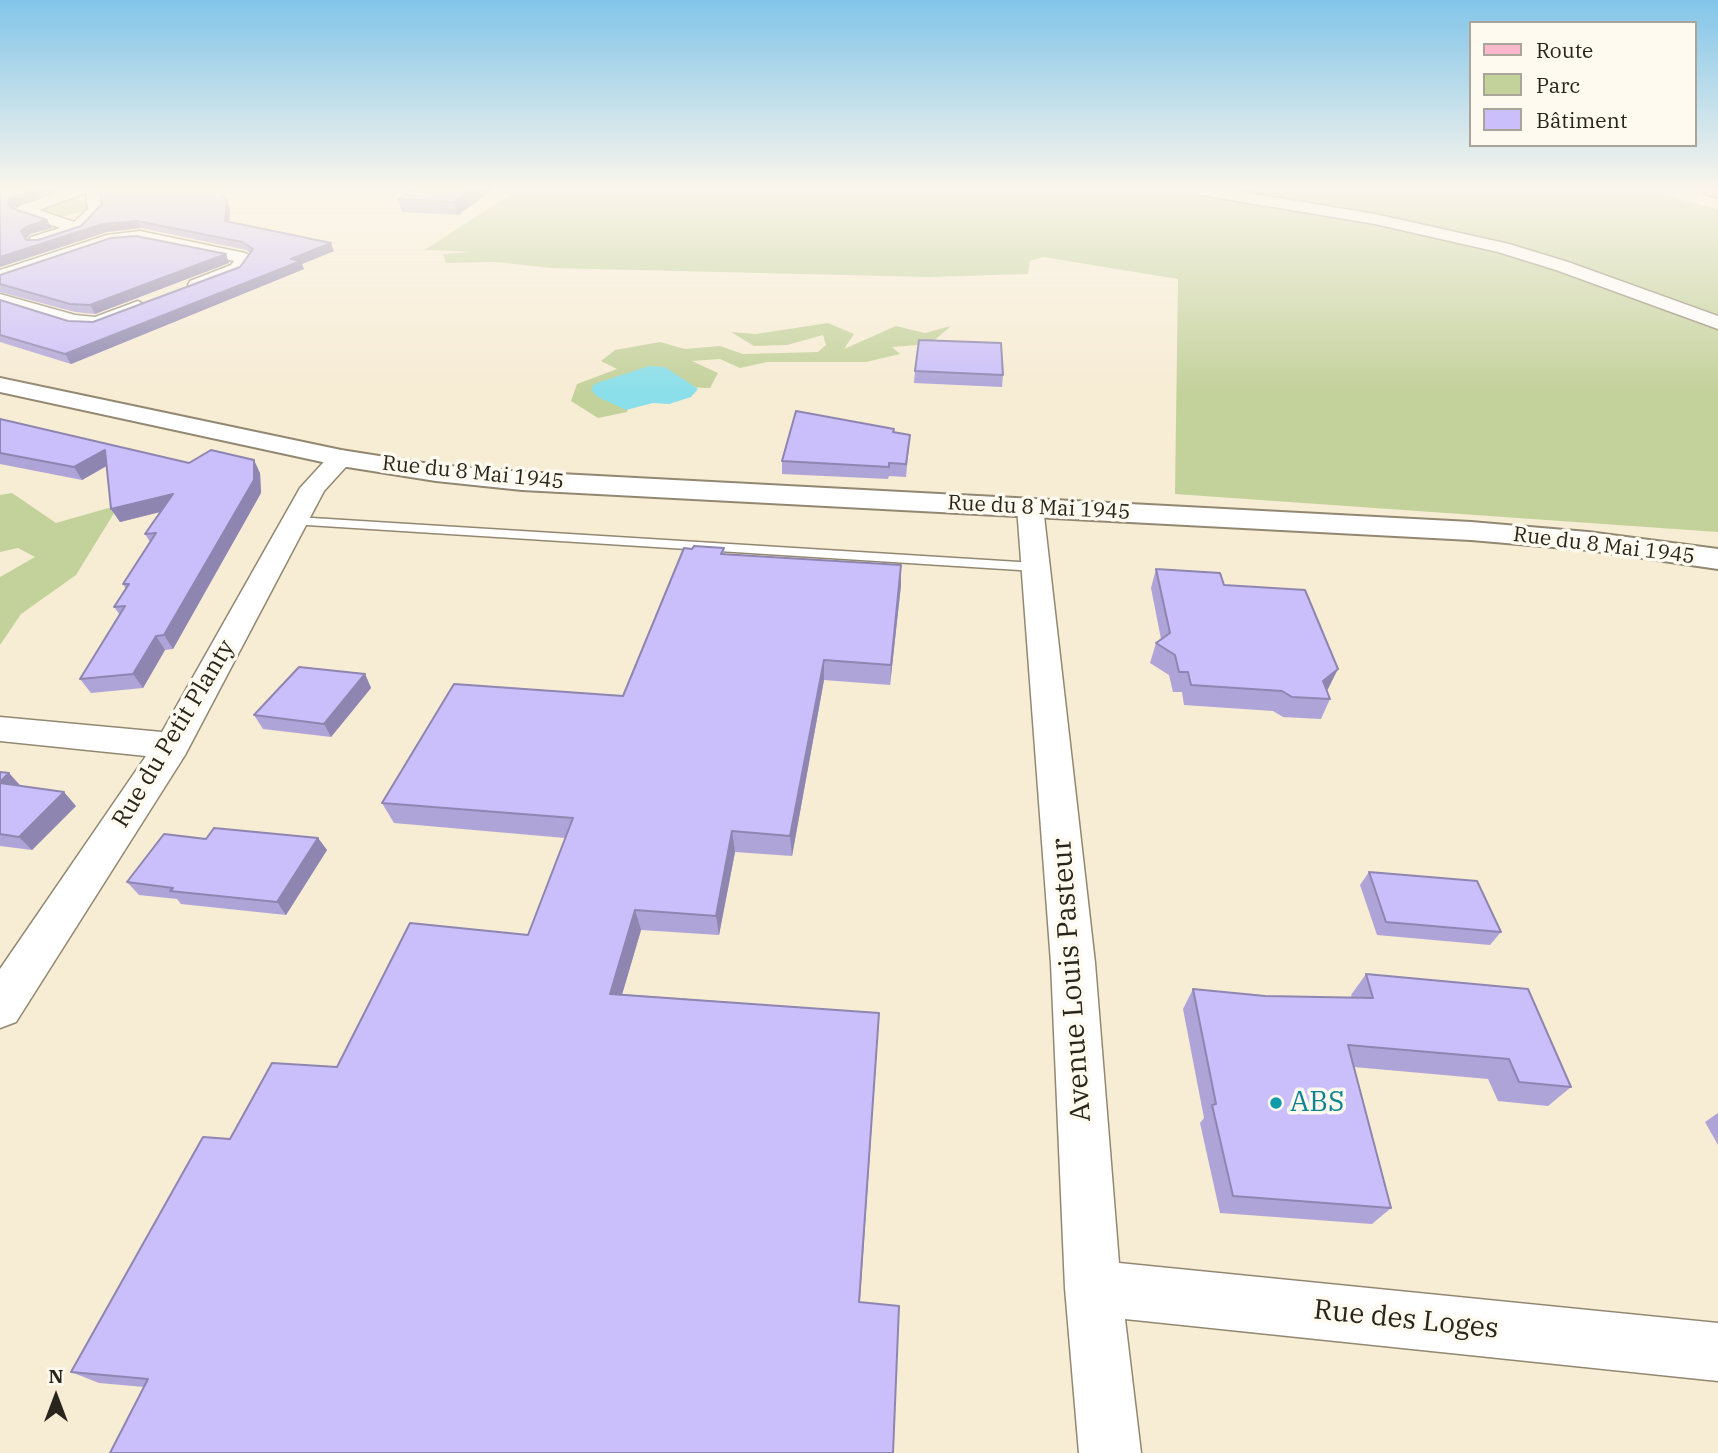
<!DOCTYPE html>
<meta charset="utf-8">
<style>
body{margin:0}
#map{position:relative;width:1718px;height:1453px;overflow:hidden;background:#f7ecd4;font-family:"IBM Plex Serif",serif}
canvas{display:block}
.legend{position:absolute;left:1469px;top:21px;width:228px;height:126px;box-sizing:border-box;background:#fefaf0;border:2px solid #a9a59b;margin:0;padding:9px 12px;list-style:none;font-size:21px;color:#29251c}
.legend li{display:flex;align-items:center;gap:14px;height:35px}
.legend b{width:35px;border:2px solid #a9a59b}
.north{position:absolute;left:21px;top:1362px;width:70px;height:70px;-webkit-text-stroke:5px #fefaf0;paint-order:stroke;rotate:0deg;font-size:19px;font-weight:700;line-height:28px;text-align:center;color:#29251c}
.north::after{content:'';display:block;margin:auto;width:24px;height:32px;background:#29251c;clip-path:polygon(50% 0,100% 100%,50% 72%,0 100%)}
</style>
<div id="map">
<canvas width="1718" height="1453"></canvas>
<ul class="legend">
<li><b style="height:9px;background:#fcb9cd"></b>Route</li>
<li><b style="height:19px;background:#c3d19b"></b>Parc</li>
<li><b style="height:19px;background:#cbbffb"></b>Bâtiment</li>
</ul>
<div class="north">N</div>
</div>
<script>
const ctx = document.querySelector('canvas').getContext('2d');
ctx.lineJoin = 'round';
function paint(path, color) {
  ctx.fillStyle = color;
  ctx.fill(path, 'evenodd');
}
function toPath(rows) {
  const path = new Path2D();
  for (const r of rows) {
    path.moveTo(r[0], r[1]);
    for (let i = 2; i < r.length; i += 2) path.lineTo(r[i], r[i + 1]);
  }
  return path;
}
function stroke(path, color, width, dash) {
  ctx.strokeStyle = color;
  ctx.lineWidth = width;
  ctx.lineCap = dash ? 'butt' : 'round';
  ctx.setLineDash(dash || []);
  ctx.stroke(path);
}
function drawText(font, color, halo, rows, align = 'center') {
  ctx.font = font + ' "IBM Plex Serif",serif';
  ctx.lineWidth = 7;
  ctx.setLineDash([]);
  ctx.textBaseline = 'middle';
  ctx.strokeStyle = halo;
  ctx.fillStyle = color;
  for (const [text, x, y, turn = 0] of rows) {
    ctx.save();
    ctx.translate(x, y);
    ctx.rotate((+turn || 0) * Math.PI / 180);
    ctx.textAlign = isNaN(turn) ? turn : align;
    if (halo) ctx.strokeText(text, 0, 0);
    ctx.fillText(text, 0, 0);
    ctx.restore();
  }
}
const green = toPath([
 [518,190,1643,190,1718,209,1718,532,1175,494,1178,279,1043,257,1030,261,1028,274,929,277,551,268,496,262,446,263,443,254,471,252,424,250],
 [67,199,88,200,89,210,61,217,42,211,43,207],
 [828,323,854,334,844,349,896,326,925,333,951,326,930,344,892,347,900,354,866,362,767,362,740,368,720,359,692,361,718,373,710,388,676,387,630,399,627,412,598,418,571,401,577,384,617,369,601,361,615,350,660,342,685,349,720,346,743,354,818,352,826,345,823,335,787,345,754,346,731,332,756,334],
 [12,493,56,523,119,505,76,575,21,614,0,645,0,577,35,557,18,548,0,552,0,495]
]);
const water = toPath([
 [649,366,665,367,698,389,691,397,669,404,653,403,626,410,598,397,591,390,594,384]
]);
const service = toPath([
 [296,517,1035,563,1042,567,1035,571,291,524,291,518,296,517]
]);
const minor = toPath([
 [64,190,101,190,104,210,83,232,43,245,31,245,28,241,31,237,60,228,17,213,15,210,17,207,64,190],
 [86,193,88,209,74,222,39,210,86,193],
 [1194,190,1231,190,1375,214,1509,244,1568,262,1718,316,1718,329,1556,270,1498,252,1375,224,1201,195,1194,190],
 [140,231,245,253,254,258,243,273,197,291,190,289,188,285,190,281,231,265,234,261,140,241,115,244,0,282,0,270,107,235,140,231],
 [0,294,75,315,95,317,138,301,148,307,145,311,97,329,74,327,0,306,0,294],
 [341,450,350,453,354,458,324,491,185,755,16,1022,0,1028,0,969,146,756,0,741,0,717,162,732,300,488,332,453,341,450],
 [1030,499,1040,501,1043,507,1095,963,1119,1263,1718,1323,1718,1381,1125,1319,1141,1453,1079,1453,1065,1288,1051,963,1017,507,1020,501,1030,499]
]);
const secondary = toPath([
 [0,378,341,450,436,465,522,472,1471,522,1588,532,1718,549,1718,569,1588,550,1471,540,522,490,436,481,341,466,0,392,0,378]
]);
const primary = toPath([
 [1703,190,1718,190,1718,197,1705,194,1703,190]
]);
const wall = toPath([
 [0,190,56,190,15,206,14,208,52,228,30,234,26,239,38,240,227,201,230,209,229,221,334,251,302,264,304,269,71,364,0,342,0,300,68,321,93,322,240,267,250,253,246,250,141,228,107,232,0,267],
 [412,190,493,190,458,215,402,212,398,199],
 [226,254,229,263,95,314,75,312,0,292,0,275],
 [915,371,1003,375,1002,387,914,383],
 [0,419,189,463,260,473,261,493,173,649,165,650,143,688,91,693,80,679,120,615,114,607,126,589,123,584,150,542,145,534,160,512,120,522,111,509,107,466,82,480,0,464],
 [894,429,894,432,910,435,906,477,889,476,888,479,782,474,782,461],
 [724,548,725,555,901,565,901,585,890,685,824,680,792,856,735,852,719,935,641,930,622,994,879,1013,878,1032,144,1387,99,1383,71,1372,230,1139,337,1067,528,935,565,838,394,823,382,803,623,696,692,549],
 [1156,569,1224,585,1328,689,1327,690,1330,699,1321,719,1283,717,1273,711,1184,705,1182,692,1173,692,1169,675,1150,663,1156,643,1161,639,1151,588],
 [365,674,371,688,331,737,263,729,254,715],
 [0,772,9,773,21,786,76,806,32,850,0,846],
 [318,838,327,850,286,915,181,904,177,899,139,895,127,882,206,839],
 [1369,872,1501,932,1490,945,1377,935,1360,885],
 [1366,974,1571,1087,1548,1106,1498,1101,1488,1079,1354,1067,1391,1208,1372,1224,1220,1213,1200,1123,1204,1118,1183,1009,1193,989,1265,996,1352,998,1351,995],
 [1718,1113,1718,1145,1705,1122]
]);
const shadedWall = toPath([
 [31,190,56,190,15,206,13,211,8,204,10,198],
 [471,190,493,190,458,215,454,202],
 [227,201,230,209,229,228,225,221],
 [47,220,52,228,30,234,26,239,21,231,26,227],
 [137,221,141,228,107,232,0,267,0,257,103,224],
 [331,243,334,251,302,264,304,269,71,364,65,354,291,259],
 [226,254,229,263,95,314,90,305],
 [105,450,113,462,82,480,74,467],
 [254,460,260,473,261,493,173,649,164,635],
 [173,494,180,507,120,522,111,509],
 [901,565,901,585,890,685,891,665],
 [156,636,165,650,143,688,133,674],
 [824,660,824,680,792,856,790,836],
 [1338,669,1328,689,1317,699,1323,681],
 [365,674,371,688,331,737,324,724],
 [9,773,21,787,0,785,0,782],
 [64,792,76,806,32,850,19,837],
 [732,831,735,852,719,935,716,916],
 [318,838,327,850,286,915,277,902],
 [635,910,641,930,617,1012,610,994],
 [879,1013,878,1032,859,1315,859,1302]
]);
const building = toPath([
 [0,190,31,190,10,198,8,204,12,208,47,220,26,227,21,231,26,240,38,240,81,226,102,204,100,190,219,190,227,201,225,221,331,243,291,259,301,261,65,354,0,335,0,300,68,321,93,322,240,267,253,249,242,242,137,221,103,224,0,257,0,190],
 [412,190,471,190,454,202,398,199,412,190],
 [136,236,226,254,90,305,70,304,0,284,0,275,111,238,136,236],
 [919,340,1001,343,1003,375,915,371,919,340],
 [796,411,894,429,893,432,910,435,906,464,889,463,889,467,782,461,796,411],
 [0,419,189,463,211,450,254,460,254,480,164,635,156,636,133,674,80,679,125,606,114,607,129,584,123,584,156,533,145,534,173,494,111,509,105,450,74,467,0,453,0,419],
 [694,546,724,548,721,554,901,565,891,665,824,660,790,836,732,831,716,916,635,910,610,994,879,1013,859,1302,899,1306,893,1453,110,1453,148,1379,71,1372,203,1137,230,1139,272,1063,337,1067,410,923,528,935,573,818,382,803,454,684,623,696,684,548,692,549,694,546],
 [1156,569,1220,573,1224,585,1305,590,1338,669,1323,681,1330,699,1292,697,1282,691,1191,685,1188,672,1179,672,1175,655,1156,643,1170,633,1156,569],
 [299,667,365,674,324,724,254,715,299,667],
 [0,772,9,773,0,782,0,772],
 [0,783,64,792,19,837,0,834,0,783],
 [214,828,318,838,277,902,170,891,173,888,127,882,164,834,206,839,214,828],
 [1369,872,1477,881,1501,932,1386,922,1369,872],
 [1366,974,1528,989,1571,1087,1519,1082,1509,1059,1348,1045,1391,1208,1233,1196,1212,1105,1216,1104,1193,989,1265,996,1373,998,1366,974]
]);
const markers = [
 [1276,1103,7,"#0f9aa8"]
];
const farStreetnames = [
 ["Rue du 8 Mai 1945",473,473,6],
 ["Rue du 8 Mai 1945",1039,508,3],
 ["Rue du 8 Mai 1945",1604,546,7]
];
const streetNames = [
 ["Rue du Petit Planty",174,734,-59]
];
const nearStreetnames = [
 ["Avenue Louis Pasteur",1072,980,-94],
 ["Rue des Loges",1406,1320,6]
];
const nearCulturenames = [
 ["ABS",1290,1103]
];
paint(green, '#c3d19b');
paint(water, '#8adfea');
stroke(service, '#928872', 3);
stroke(minor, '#928872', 3);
stroke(secondary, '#928872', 4);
stroke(primary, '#b16779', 4);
paint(service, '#fff');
paint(minor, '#fff');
paint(secondary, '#fff');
paint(primary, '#fcb9cd');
paint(wall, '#afa4d8');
paint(shadedWall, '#8e86b0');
paint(building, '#cbbffb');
stroke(building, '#8e86b0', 2);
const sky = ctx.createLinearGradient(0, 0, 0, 394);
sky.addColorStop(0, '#82c5e9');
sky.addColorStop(0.48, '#fbf6ec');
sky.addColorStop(1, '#fbf6ec00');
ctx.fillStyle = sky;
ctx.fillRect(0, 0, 1718, 394);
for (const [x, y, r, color] of markers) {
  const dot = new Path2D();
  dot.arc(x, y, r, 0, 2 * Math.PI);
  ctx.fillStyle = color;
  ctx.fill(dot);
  stroke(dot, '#fefaf0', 2.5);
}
drawText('21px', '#29251c', '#fefaf0', farStreetnames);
drawText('24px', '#29251c', '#fefaf0', streetNames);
drawText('28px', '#29251c', '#fefaf0', nearStreetnames);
drawText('28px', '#0d838f', '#fefaf0', nearCulturenames, 'left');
</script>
